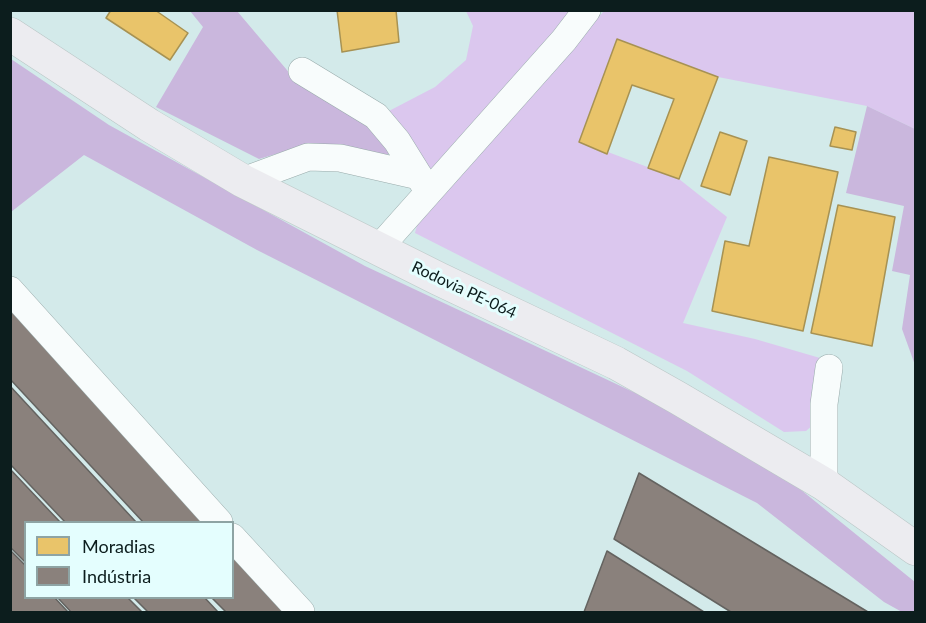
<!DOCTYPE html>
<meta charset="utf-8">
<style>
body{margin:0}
#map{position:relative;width:926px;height:623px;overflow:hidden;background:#d3eaea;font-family:Lato,sans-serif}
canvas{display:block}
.frame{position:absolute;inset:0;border:12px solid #0c1d1d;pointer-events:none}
.legend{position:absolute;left:24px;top:521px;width:210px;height:78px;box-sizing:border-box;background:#e4fefe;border:2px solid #8ea4a4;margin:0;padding:8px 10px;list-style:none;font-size:18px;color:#0c1d1d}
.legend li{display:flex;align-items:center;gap:12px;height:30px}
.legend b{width:30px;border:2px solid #8ea4a4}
</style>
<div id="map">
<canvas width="926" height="623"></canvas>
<div class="frame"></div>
<ul class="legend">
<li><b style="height:16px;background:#e9c46a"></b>Moradias</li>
<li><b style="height:16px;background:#8a817c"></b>Indústria</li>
</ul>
</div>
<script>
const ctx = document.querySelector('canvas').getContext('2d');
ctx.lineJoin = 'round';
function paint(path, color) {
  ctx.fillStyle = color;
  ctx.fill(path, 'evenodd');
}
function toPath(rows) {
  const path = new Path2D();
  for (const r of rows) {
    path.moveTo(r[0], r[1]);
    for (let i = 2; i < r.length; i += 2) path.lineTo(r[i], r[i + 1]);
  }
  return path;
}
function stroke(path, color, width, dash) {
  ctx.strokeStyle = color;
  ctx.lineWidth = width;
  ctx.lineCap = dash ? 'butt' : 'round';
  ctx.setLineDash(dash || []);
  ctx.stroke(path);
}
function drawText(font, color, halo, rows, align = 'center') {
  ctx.font = font + ' Lato,sans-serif';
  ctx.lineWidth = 6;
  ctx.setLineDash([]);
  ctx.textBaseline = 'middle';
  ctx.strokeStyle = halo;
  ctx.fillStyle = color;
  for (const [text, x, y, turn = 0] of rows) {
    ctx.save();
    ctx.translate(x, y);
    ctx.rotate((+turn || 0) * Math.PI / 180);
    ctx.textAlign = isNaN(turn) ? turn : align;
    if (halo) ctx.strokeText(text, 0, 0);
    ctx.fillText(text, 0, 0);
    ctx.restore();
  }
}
const green = toPath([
 [466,11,574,11,428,175,387,112,435,87,466,60,473,26],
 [604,11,915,11,915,129,867,106,718,77,617,40,579,141,679,179,727,217,683,323,755,339,820,358,812,387,814,424,806,431,784,432,687,371,415,233,419,218]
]);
const forest = toPath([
 [190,11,237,11,292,76,363,119,390,151,385,159,306,145,259,159,156,107,203,27],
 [11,59,109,125,365,266,661,405,790,481,915,582,915,612,902,612,884,602,757,503,257,250,84,155,11,212],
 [867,106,915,129,915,365,902,329,910,275,892,271,904,206,846,193]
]);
const homes = toPath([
 [111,10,155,10,188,33,170,60,106,18,111,10],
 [337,10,396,10,399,42,342,52,337,10],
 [617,39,718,77,679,179,648,168,674,99,632,85,607,154,579,142,617,39],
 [835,127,856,132,852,150,830,146,835,127],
 [720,132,747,141,730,195,701,186,720,132],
 [769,157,838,172,803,331,712,311,725,241,749,246,769,157],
 [838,205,895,217,872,346,811,333,838,205]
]);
const industry = toPath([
 [10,301,214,522,143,522,10,379,10,301],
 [10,386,136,522,65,522,10,464,10,386],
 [10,469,60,522,26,522,26,563,10,547,10,469],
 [639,473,868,612,731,612,614,539,639,473],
 [232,543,296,612,226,612,212,598,232,598,232,543],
 [10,550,26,566,26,598,55,598,68,612,10,612,10,550],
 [607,551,704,612,584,612,607,551],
 [58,598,128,598,142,612,71,612,58,598],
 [134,598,205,598,218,612,148,612,134,598]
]);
const minor = toPath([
 [302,71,376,116,397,141,425,186],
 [243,181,308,157,340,158,419,176],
 [378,249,564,40,587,10],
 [10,290,219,522],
 [824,484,824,404,829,368],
 [232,537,301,612]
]);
const major = toPath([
 [10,34,149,125,243,181,439,279,616,363,678,398,824,484,916,549]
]);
const streetNames = [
 ["Rodovia PE-064",464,290,25]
];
paint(green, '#dbc7ee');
paint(forest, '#cab7dd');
paint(homes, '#e9c46a');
stroke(homes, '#a79253', 1.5);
paint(industry, '#8a817c');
stroke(industry, '#646360', 1.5);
stroke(minor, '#99abab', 28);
stroke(major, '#bac6c6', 34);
stroke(minor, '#f8fcfc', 27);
stroke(major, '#ececf0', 33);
drawText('16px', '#0c1d1d', '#e4fefe', streetNames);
</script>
